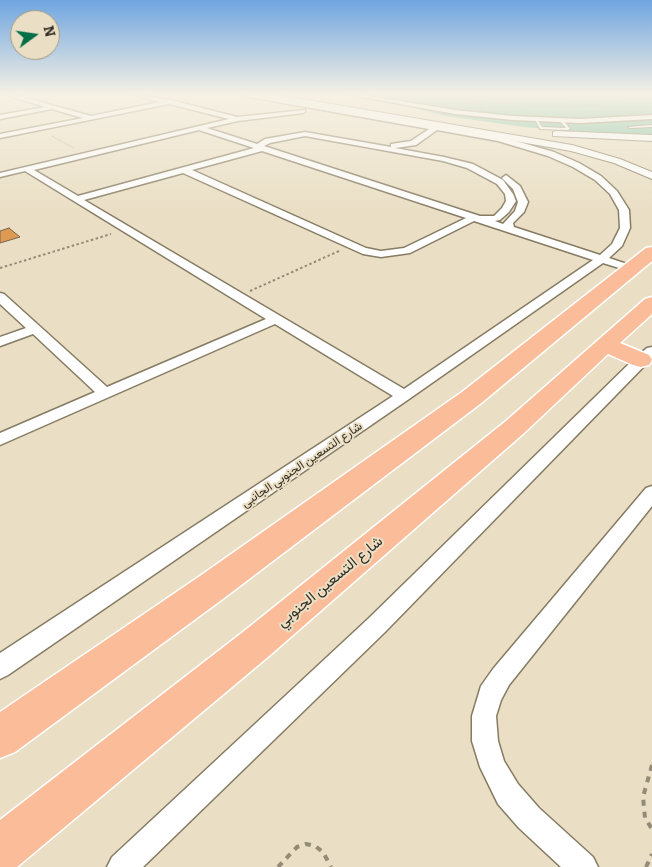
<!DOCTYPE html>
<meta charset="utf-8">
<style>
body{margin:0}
#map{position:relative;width:652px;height:867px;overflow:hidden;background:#eadfc4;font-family:Bitter,serif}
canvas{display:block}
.north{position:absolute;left:10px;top:10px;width:50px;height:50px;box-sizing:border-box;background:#eadfc4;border:1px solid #a19884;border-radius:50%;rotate:76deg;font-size:14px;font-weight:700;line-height:20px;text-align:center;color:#332e24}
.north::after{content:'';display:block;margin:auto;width:18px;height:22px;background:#006e46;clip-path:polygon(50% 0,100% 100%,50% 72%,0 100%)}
</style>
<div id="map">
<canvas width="652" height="867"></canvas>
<div class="north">N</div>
</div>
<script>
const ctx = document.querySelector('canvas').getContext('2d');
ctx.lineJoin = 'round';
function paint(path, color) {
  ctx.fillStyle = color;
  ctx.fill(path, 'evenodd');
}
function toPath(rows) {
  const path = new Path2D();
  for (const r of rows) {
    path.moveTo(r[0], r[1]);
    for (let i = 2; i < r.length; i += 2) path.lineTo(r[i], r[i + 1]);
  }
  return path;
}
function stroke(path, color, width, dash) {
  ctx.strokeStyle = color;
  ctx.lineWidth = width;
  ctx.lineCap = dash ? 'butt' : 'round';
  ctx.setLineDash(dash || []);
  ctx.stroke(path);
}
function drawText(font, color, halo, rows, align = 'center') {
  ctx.font = font + ' Bitter,Vazirmatn,serif';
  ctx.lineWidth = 4;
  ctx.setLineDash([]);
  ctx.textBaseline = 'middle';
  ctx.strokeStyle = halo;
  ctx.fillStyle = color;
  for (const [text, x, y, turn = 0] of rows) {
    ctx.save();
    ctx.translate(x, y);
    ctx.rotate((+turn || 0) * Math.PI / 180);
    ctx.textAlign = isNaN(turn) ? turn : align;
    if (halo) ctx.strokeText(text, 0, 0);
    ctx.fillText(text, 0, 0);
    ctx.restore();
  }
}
const green = toPath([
 [333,94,652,94,652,134,594,133,524,127,446,116,410,107]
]);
const building = toPath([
 [9,228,20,237,0,243,0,231,9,228]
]);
const pathFar2 = toPath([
 [426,94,488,102,548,106,599,105,593,102,625,101,652,96],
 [471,100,477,95,488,95,593,102],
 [599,105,609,109],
 [52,136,74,148]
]);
const pathFar1 = toPath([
 [0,268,111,234],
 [250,291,339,251]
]);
const path = toPath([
 [652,765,643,797,645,818,652,829],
 [278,867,297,847,306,844,315,846,323,852,331,867],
 [646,867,652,854]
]);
const service = toPath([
 [535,119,537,119,542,127,566,128,560,121,563,120,570,129,568,130,540,129,535,119],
 [652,125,652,127,630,128,628,127,652,125]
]);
const minor = toPath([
 [4,94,12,94,91,116,160,102,131,94,171,100,237,117,305,110,305,112,303,113,238,121,207,128,257,144,265,139,305,132,391,147,391,144,411,141,429,129,244,96,241,94,252,94,502,137,554,152,579,163,601,176,617,191,629,210,630,228,622,246,609,258,636,267,638,269,632,272,603,263,409,399,8,675,0,679,0,653,393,396,275,324,0,445,0,433,95,392,33,334,0,346,0,337,26,328,0,304,0,293,4,294,107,387,266,319,25,171,0,177,0,173,229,119,169,104,0,138,0,134,83,118,52,109,0,119,0,115,45,107,4,94],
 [199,130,254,148,78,196,34,170,199,130],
 [437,130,498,141,548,156,573,167,595,180,610,194,619,210,620,228,612,244,600,255,514,227,513,223,524,212,528,202,520,186,506,175,502,178,513,189,518,202,515,211,503,224,495,221,500,220,509,212,516,201,513,194,503,180,473,164,444,157,395,148,416,145,437,130],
 [305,136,443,161,467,168,497,184,505,194,506,201,502,208,494,216,480,216,264,146,270,143,305,136],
 [262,151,466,218,404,248,381,251,366,248,192,170,262,151],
 [183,173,363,254,381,257,410,253,474,221,593,260,404,389,84,200,183,173],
 [347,94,358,94,455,110,513,116,580,119,652,115,652,119,580,123,513,120,455,114,347,94],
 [652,347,652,358,385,632,143,867,107,867,112,857,369,618,636,357,647,348,652,347],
 [652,486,652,506,509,685,501,700,496,716,498,741,504,761,518,784,539,808,593,857,598,867,561,867,519,828,498,804,480,767,472,741,472,716,481,686,493,669,646,488,652,486]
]);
const tertiary = toPath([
 [260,94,273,94,572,145,620,159,652,172,652,179,614,163,571,151,263,96,260,94],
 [556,131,652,135,652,141,553,136,553,132,556,131]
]);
const primary = toPath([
 [652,247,652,261,480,404,224,598,15,752,0,758,0,712,200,576,462,392,646,248,652,247],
 [652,297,652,314,620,343,649,355,652,360,649,365,641,367,633,365,608,354,524,433,269,656,17,867,0,867,0,820,243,632,506,421,645,299,652,297]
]);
const streetNames = [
 ["شارع التسعين الجنوبي الجانبى",302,465,-34]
];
const nearStreetnames = [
 ["شارع التسعين الجنوبي",330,582,-40]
];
paint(green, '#78bf9f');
paint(building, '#dd9a52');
stroke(building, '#786552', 1);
stroke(service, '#867b63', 2);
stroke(minor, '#867b63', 3);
stroke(tertiary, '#867b63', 2);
stroke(primary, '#fff', 3);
stroke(pathFar2, '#938b78', 1, [1, 1]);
stroke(pathFar1, '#938b78', 2, [2.5, 2.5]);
stroke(path, '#938b78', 4, [6, 6]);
paint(service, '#fff');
paint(minor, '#fff');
paint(tertiary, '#fff');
paint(primary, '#fbbc9a');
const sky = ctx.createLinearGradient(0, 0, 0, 215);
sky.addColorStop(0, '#6fa5e0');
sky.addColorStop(0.44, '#f6f1e4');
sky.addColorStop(1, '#f6f1e400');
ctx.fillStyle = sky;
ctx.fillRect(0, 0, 652, 215);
drawText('12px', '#332e24', '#eadfc4', streetNames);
drawText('15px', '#332e24', '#eadfc4', nearStreetnames);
</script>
